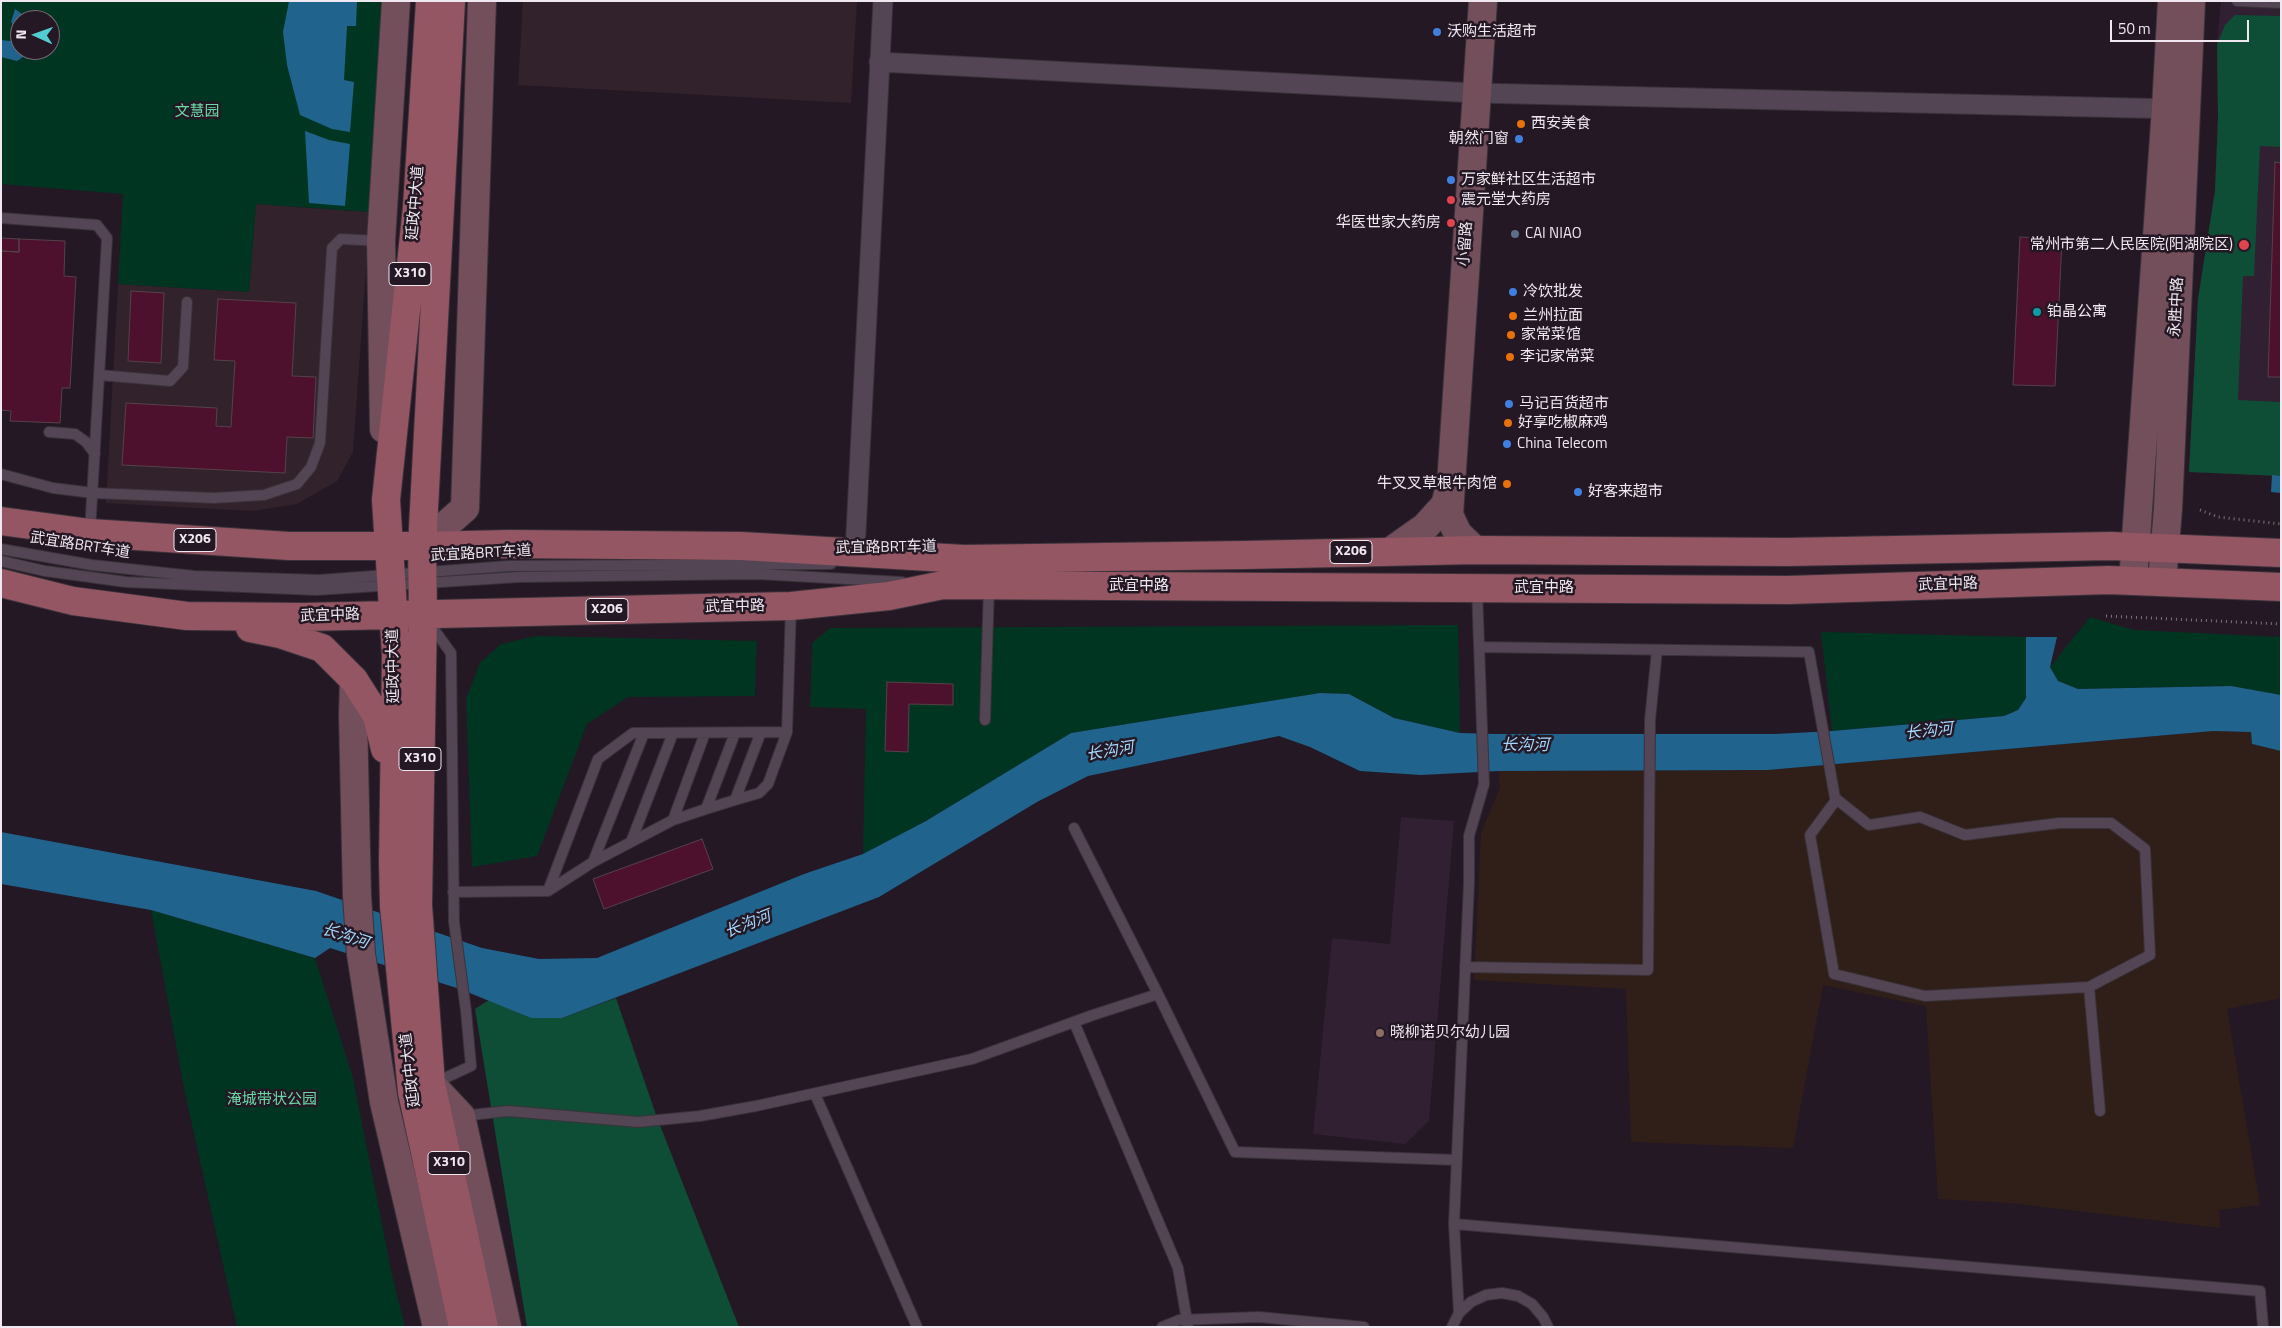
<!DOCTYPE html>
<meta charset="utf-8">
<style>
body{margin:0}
#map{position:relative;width:2282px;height:1328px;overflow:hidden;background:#241824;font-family:"Titillium Web",sans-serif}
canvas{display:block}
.frame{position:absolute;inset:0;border:2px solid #f0e8f0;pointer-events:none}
.north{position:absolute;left:10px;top:10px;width:50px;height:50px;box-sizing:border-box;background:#241824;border:1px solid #766b76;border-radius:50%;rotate:272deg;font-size:14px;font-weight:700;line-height:20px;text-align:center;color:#f0e8f0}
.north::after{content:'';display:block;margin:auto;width:18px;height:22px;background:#51ccd1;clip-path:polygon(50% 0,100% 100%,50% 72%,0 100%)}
.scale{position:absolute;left:2110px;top:20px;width:139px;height:22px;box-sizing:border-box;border:2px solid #f0e8f0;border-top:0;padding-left:6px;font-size:15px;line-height:18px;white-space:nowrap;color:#f0e8f0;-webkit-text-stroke:4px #241824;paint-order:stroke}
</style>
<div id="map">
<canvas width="2282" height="1328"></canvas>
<div class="frame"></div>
<div class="north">N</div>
<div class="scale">50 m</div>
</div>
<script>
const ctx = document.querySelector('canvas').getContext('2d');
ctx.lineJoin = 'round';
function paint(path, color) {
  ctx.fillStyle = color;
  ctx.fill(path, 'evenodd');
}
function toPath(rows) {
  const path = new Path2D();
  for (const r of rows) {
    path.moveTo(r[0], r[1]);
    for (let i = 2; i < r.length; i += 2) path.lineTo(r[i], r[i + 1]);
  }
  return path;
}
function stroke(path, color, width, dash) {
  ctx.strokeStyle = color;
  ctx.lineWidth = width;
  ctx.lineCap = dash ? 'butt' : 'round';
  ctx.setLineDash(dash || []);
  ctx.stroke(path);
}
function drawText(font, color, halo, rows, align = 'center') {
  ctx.font = font + ' "Titillium Web","Noto Sans SC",sans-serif';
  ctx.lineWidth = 5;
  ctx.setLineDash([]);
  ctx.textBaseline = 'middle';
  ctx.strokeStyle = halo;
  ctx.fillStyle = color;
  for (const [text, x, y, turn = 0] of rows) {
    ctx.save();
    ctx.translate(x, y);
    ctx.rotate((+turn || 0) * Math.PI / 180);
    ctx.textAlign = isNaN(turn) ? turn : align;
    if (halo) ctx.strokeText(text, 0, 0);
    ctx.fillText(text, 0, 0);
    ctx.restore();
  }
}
const commercial = toPath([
 [523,1,857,1,851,103,518,85],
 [256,204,370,212,353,452,337,481,297,504,252,511,106,503,118,284,249,292]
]);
const industrial = toPath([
 [2213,731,2251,732,2252,744,2281,751,2281,998,2227,1009,2260,1205,2219,1210,2220,1228,2010,1203,1938,1199,1926,1006,1823,985,1793,1148,1631,1142,1626,989,1474,980,1481,833,1500,788,1499,771,1768,770]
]);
const built = toPath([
 [2221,1,2281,1,2281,476,2189,472,2198,299,2215,191,2218,118,2217,45],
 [1401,817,1454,821,1429,1121,1405,1144,1313,1134,1332,938,1390,944]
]);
const green = toPath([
 [1,1,382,1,370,212,256,204,249,292,118,284,123,194,1,184],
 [20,20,50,20,50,50,20,50],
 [2090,617,2134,630,2281,637,2281,695,2231,686,2078,689,2058,681,2050,667],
 [1458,625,1460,733,1394,718,1349,694,1320,693,1071,733,926,821,863,854,866,709,810,707,812,643,830,628],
 [1821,632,2026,637,2026,698,2018,710,2004,716,1832,731],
 [536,636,757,641,755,696,628,697,587,724,537,856,472,867,466,699,480,663,501,644],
 [151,910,315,958,353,1078,392,1275,405,1327,237,1327,185,1093]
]);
const forest = toPath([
 [2235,15,2281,16,2281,147,2260,146,2254,276,2243,276,2238,400,2281,402,2281,476,2189,472,2198,299,2215,191,2218,118,2217,45,2225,25],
 [616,998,656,1115,739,1327,527,1327,475,1009,489,1000,531,1018,562,1018]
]);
const water = toPath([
 [289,1,357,1,356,26,347,26,344,80,354,82,350,132,332,129,300,115,287,65,283,32],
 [15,9,30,20,20,20,20,50,30,50,29,53,17,61,1,57,1,40,11,41,17,36,16,28,11,22],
 [305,131,329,140,350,144,345,206,309,203],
 [2272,475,2281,476,2281,493,2271,492],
 [2026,637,2057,637,2050,667,2058,681,2078,689,2231,686,2281,695,2281,751,2252,744,2251,732,2213,731,1768,770,1499,771,1421,775,1360,771,1310,747,1279,736,1088,776,1037,802,879,897,562,1018,531,1018,460,989,330,948,315,958,151,910,1,884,1,832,316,891,482,948,539,959,597,958,804,874,863,854,926,821,1071,733,1320,693,1349,694,1394,718,1460,733,1495,734,1775,734,1832,731,2004,716,2018,710,2026,698]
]);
const building = toPath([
 [2275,162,2281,163,2281,377,2268,377,2275,162],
 [2020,237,2062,239,2055,386,2013,385,2020,237],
 [1,238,19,239,19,252,1,251,1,238],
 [19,239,65,241,64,276,76,277,70,388,62,388,60,423,10,421,11,411,1,410,1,251,19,252,19,239],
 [131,291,164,293,161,363,128,361,131,291],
 [218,299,296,303,292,376,316,377,313,438,287,437,285,473,122,465,126,403,217,408,216,426,231,427,235,361,214,360,218,299],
 [887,682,953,684,953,705,909,704,908,752,885,751,887,682],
 [702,839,713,869,604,909,593,879,702,839]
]);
const path = toPath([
 [2200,510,2218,517,2281,524],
 [2106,616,2281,624]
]);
const lane = toPath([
 [2237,1,2281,3],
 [1,218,97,225,107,238,90,532],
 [99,375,170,381,183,367,187,302],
 [49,432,75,434,86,442,95,454],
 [1,474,53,488,93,493,214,498,264,495,297,484,311,467,320,443,332,248,341,239,380,241],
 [1,549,92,565,194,576,319,580,509,566,831,564],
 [1,561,45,571,126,582,316,590,519,577,757,574,902,582],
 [430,624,451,653,454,922,466,1011,471,1066,432,1084],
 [1479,647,1809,652,1835,798,1869,825,1920,817,1965,835,2059,823,2111,823,2145,849,2150,955,2089,987,2100,1111],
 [985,720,989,586],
 [735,800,759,793,768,784,787,732,791,606],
 [1836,800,1810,835,1834,974,1925,996,2089,987],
 [706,809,735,800,761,732],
 [673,820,706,809,735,733],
 [1074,828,1158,994,1235,1152,1457,1160],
 [631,842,673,733],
 [593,862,644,733],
 [548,891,598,759,633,733,787,732],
 [453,892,548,891,593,862,673,820,705,733],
 [1465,967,1648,970,1650,720,1657,650],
 [1074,1022,1178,1268,1188,1327],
 [815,1094,917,1327],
 [462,1116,508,1111,638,1122,700,1116,756,1106,972,1059,1093,1015,1158,994],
 [1454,1224,2260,1291,2263,1327],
 [1459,1313,1454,1224,1469,883,1469,836,1484,784,1477,589],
 [1162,1327,1179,1320,1259,1317,1364,1327],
 [1452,1327,1459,1313,1471,1302,1486,1295,1502,1293,1518,1296,1532,1304,1543,1317,1548,1327]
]);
const street = toPath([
 [879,62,1476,93,2177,109],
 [855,552,883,1]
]);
const secondary = toPath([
 [384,429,381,241,396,1],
 [422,546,465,508,482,1],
 [1475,550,1458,534,1449,515,1483,1],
 [1391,551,1425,527,1445,505,1449,490],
 [2133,581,2166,108,2172,1],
 [2162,582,2168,509,2191,1],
 [354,680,353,715,357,896,361,954,384,1102,437,1327],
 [431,1084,461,1116,507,1327]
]);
const primary = toPath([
 [430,1,417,207,386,500,396,655,393,862,394,906,412,1092,463,1327],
 [451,1,422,546,423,613,418,905,431,1084,484,1327],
 [1,521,90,533,289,546,422,546,510,544,741,546,964,559,1245,555,1475,550,1787,552,2111,546,2281,553],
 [1,583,73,601,187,616,304,617,791,606,889,596,943,585,1788,590,2109,580,2281,587],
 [250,628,280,634,322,648,354,680,377,716,385,749]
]);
const markers = [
 [1437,32,5,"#3f7fe0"],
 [1521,124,5,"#e8710a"],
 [1519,139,5,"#3f7fe0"],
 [1451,180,5,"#3f7fe0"],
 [1451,200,5,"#e0444e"],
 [1451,223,5,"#e0444e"],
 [1515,234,5,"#5c6f8a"],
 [2244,245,6,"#e0444e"],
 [1513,292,5,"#3f7fe0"],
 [2037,312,5,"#0f9aa8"],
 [1513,316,5,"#e8710a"],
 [1511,335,5,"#e8710a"],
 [1510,357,5,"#e8710a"],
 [1509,404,5,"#3f7fe0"],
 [1508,423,5,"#e8710a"],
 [1507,444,5,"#3f7fe0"],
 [1507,484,5,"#e8710a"],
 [1578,492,5,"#3f7fe0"],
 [1380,1033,5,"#8d6e63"]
];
const shields = [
 [410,274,42],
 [195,540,42],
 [1351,552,42],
 [607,610,42],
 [420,759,42],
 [449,1163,42]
];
const shieldNames = [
 ["X310",410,274],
 ["X206",195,540],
 ["X206",1351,552],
 ["X206",607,610],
 ["X310",420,759],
 ["X310",449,1163]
];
const poiNames = [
 ["沃购生活超市",1447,32],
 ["西安美食",1531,124],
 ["朝然门窗",1509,139,"right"],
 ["万家鲜社区生活超市",1461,180],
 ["震元堂大药房",1461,200],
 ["华医世家大药房",1441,223,"right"],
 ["CAI NIAO",1525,234],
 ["常州市第二人民医院(阳湖院区)",2233,245,"right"],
 ["冷饮批发",1523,292],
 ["铂晶公寓",2047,312],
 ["兰州拉面",1523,316],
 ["家常菜馆",1521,335],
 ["李记家常菜",1520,357],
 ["马记百货超市",1519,404],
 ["好享吃椒麻鸡",1518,423],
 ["China Telecom",1517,444],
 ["牛叉叉草根牛肉馆",1497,484,"right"],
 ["好客来超市",1588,492],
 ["晓柳诺贝尔幼儿园",1390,1033]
];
const parkNames = [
 ["文慧园",197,112],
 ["淹城带状公园",272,1100]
];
const streetNames = [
 ["延政中大道",416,203,-85],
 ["小留路",1466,244,-86],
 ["永胜中路",2177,307,-87],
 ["武宜路BRT车道",80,546,9],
 ["武宜路BRT车道",886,548,-1],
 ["武宜路BRT车道",481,554,-3],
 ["武宜中路",1948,585,-2],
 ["武宜中路",1139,586],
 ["武宜中路",1544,588],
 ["武宜中路",735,607,-1],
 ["武宜中路",330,616,-2],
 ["延政中大道",394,666,-91],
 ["延政中大道",411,1070,-97]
];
const waterNames = [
 ["长沟河",1929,732,-6],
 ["长沟河",1525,746],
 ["长沟河",1110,752,-9],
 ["长沟河",748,925,-21],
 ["长沟河",345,937,18]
];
paint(commercial, '#32222c');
paint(industrial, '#301f18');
paint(built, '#302031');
paint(green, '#003522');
paint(forest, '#0e4e36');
paint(water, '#20638d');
paint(building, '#4d112e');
stroke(building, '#554249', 1);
stroke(lane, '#3a323a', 12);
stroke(street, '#3a323a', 21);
stroke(secondary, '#3a323a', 30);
stroke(primary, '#3a323a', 30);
stroke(path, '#7d737d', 3, [1, 4]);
stroke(lane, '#534553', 10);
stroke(street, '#534553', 19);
stroke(secondary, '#734e5b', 28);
stroke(primary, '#945663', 28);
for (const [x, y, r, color] of markers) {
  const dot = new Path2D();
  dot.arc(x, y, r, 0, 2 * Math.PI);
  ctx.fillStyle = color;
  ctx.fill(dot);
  stroke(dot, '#241824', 2);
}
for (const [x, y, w] of shields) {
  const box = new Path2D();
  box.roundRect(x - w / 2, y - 11.5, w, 23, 4);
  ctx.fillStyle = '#241824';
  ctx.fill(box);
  stroke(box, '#f0e8f0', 1);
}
drawText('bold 14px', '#f0e8f0', null, shieldNames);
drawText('15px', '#f0e8f0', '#241824', poiNames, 'left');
drawText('15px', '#6bd9a7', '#241824', parkNames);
drawText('15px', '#f0e8f0', '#241824', streetNames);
drawText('italic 16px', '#a5d8fe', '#241824', waterNames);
</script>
